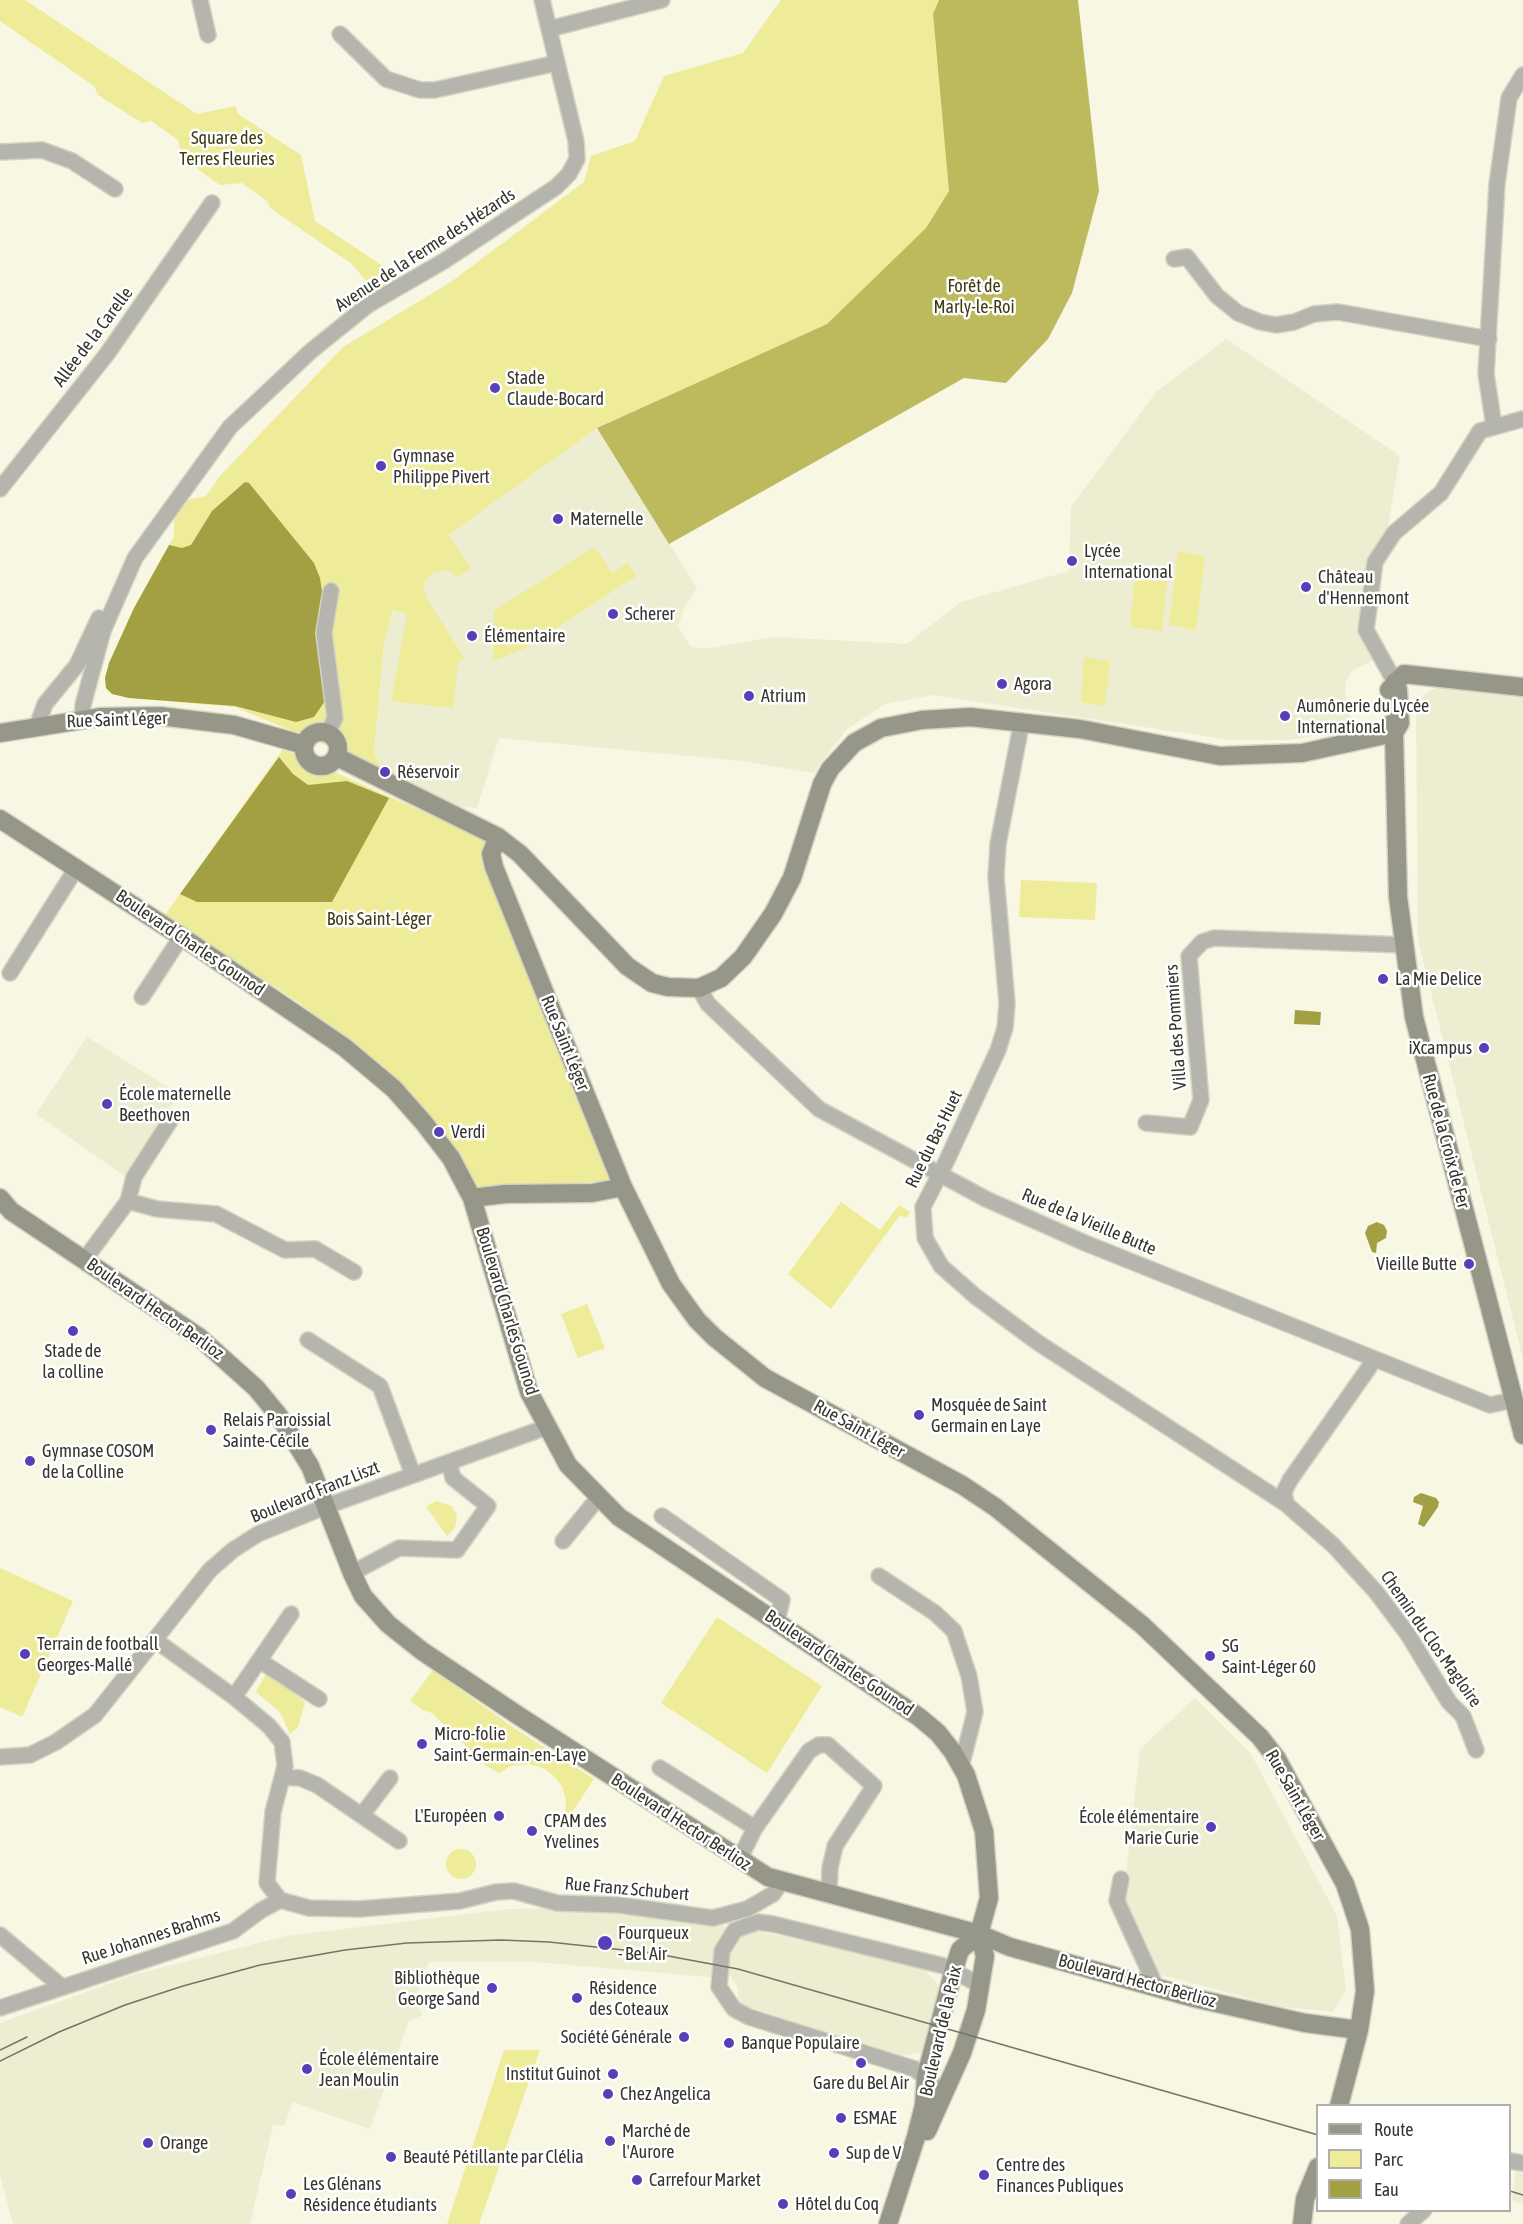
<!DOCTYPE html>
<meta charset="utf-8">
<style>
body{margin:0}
#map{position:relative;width:1523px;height:2224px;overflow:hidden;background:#f7f7e3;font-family:"Asap Condensed",sans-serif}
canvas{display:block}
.legend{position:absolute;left:1316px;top:2104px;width:195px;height:108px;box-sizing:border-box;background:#fff;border:2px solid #afafab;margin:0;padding:8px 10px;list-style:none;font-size:18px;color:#36362e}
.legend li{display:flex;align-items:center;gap:12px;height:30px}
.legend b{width:30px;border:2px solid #afafab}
</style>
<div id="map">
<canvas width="1523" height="2224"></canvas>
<ul class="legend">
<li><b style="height:8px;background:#969689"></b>Route</li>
<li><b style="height:16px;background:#eeec98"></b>Parc</li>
<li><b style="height:16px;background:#a39f43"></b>Eau</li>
</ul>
</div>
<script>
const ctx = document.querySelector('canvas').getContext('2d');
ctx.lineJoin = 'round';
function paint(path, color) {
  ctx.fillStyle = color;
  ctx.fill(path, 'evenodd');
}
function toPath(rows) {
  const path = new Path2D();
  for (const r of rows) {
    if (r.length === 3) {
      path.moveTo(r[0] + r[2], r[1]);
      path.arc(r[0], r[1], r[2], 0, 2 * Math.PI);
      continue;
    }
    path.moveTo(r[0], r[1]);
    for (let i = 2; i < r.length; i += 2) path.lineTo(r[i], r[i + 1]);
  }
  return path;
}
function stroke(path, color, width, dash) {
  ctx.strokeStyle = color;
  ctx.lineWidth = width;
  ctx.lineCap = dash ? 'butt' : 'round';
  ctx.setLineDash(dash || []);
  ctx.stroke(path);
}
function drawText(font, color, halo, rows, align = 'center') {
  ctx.font = font + ' "Asap Condensed",sans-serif';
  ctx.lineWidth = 5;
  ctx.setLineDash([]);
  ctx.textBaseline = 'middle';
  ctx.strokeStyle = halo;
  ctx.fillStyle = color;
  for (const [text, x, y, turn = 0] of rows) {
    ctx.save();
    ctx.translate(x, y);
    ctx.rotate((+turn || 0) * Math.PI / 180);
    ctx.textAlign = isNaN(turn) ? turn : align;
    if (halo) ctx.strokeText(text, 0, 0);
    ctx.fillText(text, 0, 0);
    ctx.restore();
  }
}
const built = toPath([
 [1226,339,1400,456,1388,527,1367,559,1360,600,1361,624,1376,658,1352,671,1346,681,1345,693,1352,724,1345,730,1290,740,1231,740,932,695,885,704,847,729,813,773,742,761,499,738,477,808,446,805,382,769,374,752,384,642,401,585,437,544,597,428,697,588,684,608,678,627,691,647,704,649,773,637,907,644,961,602,1069,571,1071,507,1156,392],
 [1436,687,1523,697,1523,1359,1418,940,1416,701],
 [87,1037,179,1094,126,1177,36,1114],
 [1195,1698,1251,1754,1337,1916,1346,1991,1333,2012,1277,2006,1159,1974,1123,1901,1140,1749],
 [561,1908,622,1911,766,1933,922,1967,946,1993,931,2051,897,2057,738,2003,738,1988,730,1976,709,1977,536,1962,429,1962,415,1998,422,2015,408,2022,370,2129,293,2102,284,2126,273,2125,250,2224,13,2224,0,2175,0,2023,136,1974,286,1936,508,1909],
 [1516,2171,1523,2173,1523,2204,1512,2201]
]);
const green = toPath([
 [0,0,25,0,197,114,236,106,238,114,301,155,315,221,401,278,376,293,352,264,270,208,268,202,242,183,220,185,182,158,178,140,151,121,142,123,98,95,94,86,0,21],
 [781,0,939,0,933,15,949,191,926,228,827,324,597,428,449,535,471,569,458,577,447,570,434,572,425,581,424,589,428,601,464,657,458,663,453,708,391,701,407,614,393,610,384,642,374,752,382,769,235,707,129,698,112,694,106,688,105,678,109,663,134,608,174,536,174,515,187,500,206,496,220,476,343,347,451,282,584,182,591,156,635,141,664,76,743,53],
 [594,547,612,573,628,563,636,576,528,647,493,661,494,611],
 [1178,551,1205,556,1196,630,1169,625],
 [1135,577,1167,581,1162,631,1130,627],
 [1084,657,1110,661,1105,706,1081,702],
 [283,749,486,840,487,876,612,1181,480,1189,445,1135,413,1096,301,1004,165,915],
 [1021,880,1097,883,1095,920,1019,917],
 [841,1202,880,1230,899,1205,910,1212,906,1218,900,1215,831,1309,788,1274],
 [587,1304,605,1348,578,1358,561,1314],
 [436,1501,452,1506,457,1516,455,1528,447,1536,426,1507],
 [0,1568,73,1601,22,1717,0,1707],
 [717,1617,822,1686,767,1773,661,1703],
 [433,1670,511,1726,594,1779,558,1833,565,1817,566,1800,562,1787,554,1776,545,1769,529,1764,511,1766,499,1773,486,1766,432,1713,422,1710,410,1701],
 [267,1672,305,1702,298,1727,290,1734,280,1712,256,1692],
 [461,1864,15],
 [504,2050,540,2050,479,2224,447,2224]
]);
const forest = toPath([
 [939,0,1078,0,1099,191,1072,293,1048,339,1006,383,964,378,669,544,597,428,827,324,926,228,949,191,933,14]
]);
const water = toPath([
 [245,482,249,483,314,563,320,578,323,598,316,629,327,698,314,717,296,722,235,706,129,698,112,694,106,688,105,678,109,663,134,608,169,545,182,548,191,545,212,511],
 [279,757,293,774,308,785,347,781,389,798,332,902,197,902,180,894],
 [1295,1010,1321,1012,1320,1025,1294,1024],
 [1377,1222,1384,1225,1387,1231,1386,1238,1377,1243,1376,1253,1372,1252,1365,1233,1368,1226],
 [1421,1493,1436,1498,1439,1502,1438,1507,1424,1527,1418,1524,1423,1506,1413,1502,1414,1497]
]);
const street = toPath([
 [200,0,208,35],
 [549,29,662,0],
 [340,34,386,79,420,90,435,90,557,63],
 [0,152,42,150,72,161,115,189],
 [1174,259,1187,257,1217,296,1238,313,1260,322,1276,325,1294,322,1314,314,1338,312,1489,339],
 [1494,426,1486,374,1497,184,1509,98,1523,75],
 [0,489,107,354,212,203],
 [1395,682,1366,630,1375,562,1394,533,1441,493,1480,431,1523,419],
 [82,720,83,705,103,631,135,558,230,427,311,351,368,305,444,261,556,187,569,174,577,159,576,141,542,0],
 [1022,721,998,844,996,877,1007,1003,1005,1028,998,1050,946,1162,923,1207,925,1238,941,1266,975,1296,1037,1342,1286,1504],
 [37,726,45,704,77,665,99,618],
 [328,733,335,718,324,633,331,591],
 [10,973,77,867],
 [699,988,708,1004,819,1109,986,1199,1085,1243,1490,1405,1513,1400],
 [142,997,181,937],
 [1146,1123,1190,1127,1201,1100,1189,956,1202,942,1214,938,1405,945],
 [128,1201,157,1209,216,1214,285,1250,315,1249,354,1272],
 [85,1259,128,1201,134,1177,170,1121],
 [308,1340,380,1386,413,1475],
 [1375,1359,1290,1480,1284,1492,1286,1504,1333,1545,1376,1592,1407,1633,1449,1702,1463,1716,1476,1750],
 [662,1516,782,1600,777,1621],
 [563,1541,598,1498],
 [352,1573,399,1548,457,1550,488,1506,453,1478,449,1462],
 [879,1576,935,1613,954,1631,969,1676,975,1712,961,1767],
 [155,1640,234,1697,269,1726,282,1742,285,1766,273,1812,267,1883,280,1900],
 [260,1661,319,1699],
 [234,1697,291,1614],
 [0,1757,30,1755,56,1742,95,1715,210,1570,233,1550,258,1534,327,1506,547,1427],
 [660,1768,755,1828],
 [282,1777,300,1778,317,1785,399,1841],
 [362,1815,390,1778],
 [739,1860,755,1828,809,1751,819,1745,828,1745,874,1786,835,1846,830,1868,829,1894],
 [1121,1879,1117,1901,1153,1980,1151,1985],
 [280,1900,309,1908,359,1909,460,1901,496,1892,514,1891,557,1903,619,1905,713,1918,747,1909,773,1894,782,1881],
 [0,1935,62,1987],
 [0,2008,233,1931,260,1911,280,1900],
 [943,2092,915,2069,749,2017,734,2009,719,1987,722,1951,735,1930,758,1922,773,1924,944,1966,980,1985],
 [1510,2161,1523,2163],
 [1408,2224,1424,2210]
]);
const secondary = toPath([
 [1389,690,1404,674,1523,687],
 [1391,724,1394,733,1398,897,1414,1017,1523,1435],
 [321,749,17],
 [0,733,101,717,160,716,234,725,304,745],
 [337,757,498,837,520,854,627,966,652,983,668,987,699,988,721,978,743,957,773,914,792,878,822,784,830,769,854,743,881,728,922,720,970,717,1080,729,1220,756,1302,753,1394,733,1400,723,1398,690,1395,682],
 [0,819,194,945,344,1047,394,1089,424,1123,451,1158,472,1198,529,1392,568,1465,619,1517,919,1717,938,1733,953,1752,966,1775,984,1831,989,1898,979,1934],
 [498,837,491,854,494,867,623,1187,671,1284,697,1320,714,1337,765,1378,962,1485,995,1507,1142,1625,1260,1737,1277,1759,1345,1884,1360,1929,1365,1991,1359,2030,1339,2106],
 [0,1198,11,1211,199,1337,256,1388,279,1416,310,1466,352,1573,363,1596,388,1624,422,1651,519,1716,768,1877,979,1934,1010,1947,1194,1998,1305,2023,1359,2030],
 [472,1198,505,1194,592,1193,623,1187],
 [927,2131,962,2053,976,2010,985,1956,979,1934],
 [888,2224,916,2137,924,2105,926,2076,954,1969,960,1950,979,1934],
 [1302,2224,1305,2199,1318,2167]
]);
const tram = toPath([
 [0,2050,27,2037],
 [0,2061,59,2032,125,2005,183,1986,260,1965,345,1950,407,1943,501,1940,549,1942,652,1953,738,1969,1318,2135],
 [1510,2191,1523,2195]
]);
const markers = [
 [495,388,6,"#593fb7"],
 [381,466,6,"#593fb7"],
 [558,519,6,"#593fb7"],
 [1072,561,6,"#593fb7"],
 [1306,587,6,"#593fb7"],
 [613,614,6,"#593fb7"],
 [472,636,6,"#593fb7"],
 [1002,684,6,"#593fb7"],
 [749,696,6,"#593fb7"],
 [1285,716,6,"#593fb7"],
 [385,772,6,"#593fb7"],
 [1383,979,6,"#593fb7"],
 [1484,1048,6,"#593fb7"],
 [107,1104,6,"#593fb7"],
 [439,1132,6,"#593fb7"],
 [1469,1264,6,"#593fb7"],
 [73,1331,6,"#593fb7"],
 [919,1415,6,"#593fb7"],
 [211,1430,6,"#593fb7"],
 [30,1461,6,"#593fb7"],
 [25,1654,6,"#593fb7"],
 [1210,1656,6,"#593fb7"],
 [422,1744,6,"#593fb7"],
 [499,1816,6,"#593fb7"],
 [1211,1827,6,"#593fb7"],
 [532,1831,6,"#593fb7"],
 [605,1943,8,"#593fb7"],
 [492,1988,6,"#593fb7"],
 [577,1998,6,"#593fb7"],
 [684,2037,6,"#593fb7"],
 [729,2043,6,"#593fb7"],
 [861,2063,6,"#593fb7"],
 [307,2069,6,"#593fb7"],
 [613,2074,6,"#593fb7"],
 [608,2094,6,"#593fb7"],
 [841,2118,6,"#593fb7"],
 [610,2141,6,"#593fb7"],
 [148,2143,6,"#593fb7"],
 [834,2153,6,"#593fb7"],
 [391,2157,6,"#593fb7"],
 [984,2175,6,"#593fb7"],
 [637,2180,6,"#593fb7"],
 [291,2194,6,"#593fb7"],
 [783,2204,6,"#593fb7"]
];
const parkNames = [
 ["Square des",227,138],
 ["Terres Fleuries",227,159],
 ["Forêt de",974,286],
 ["Marly-le-Roi",974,307],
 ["Bois Saint-Léger",379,919]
];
const streetNames = [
 ["Avenue de la Ferme des Hézards",425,250,-33],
 ["Allée de la Carelle",93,337,-53],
 ["Rue Saint Léger",117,720,-2],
 ["Boulevard Charles Gounod",190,943,34],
 ["Villa des Pommiers",1176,1027,-94],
 ["Rue Saint Léger",565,1043,68],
 ["Rue du Bas Huet",934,1139,-64],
 ["Rue de la Croix de Fer",1446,1141,75],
 ["Rue de la Vieille Butte",1089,1222,23],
 ["Boulevard Hector Berlioz",155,1309,35],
 ["Boulevard Charles Gounod",507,1311,73],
 ["Rue Saint Léger",859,1429,29],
 ["Boulevard Franz Liszt",315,1492,-22],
 ["Chemin du Clos Magloire",1431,1639,55],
 ["Boulevard Charles Gounod",839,1663,34],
 ["Rue Saint Léger",1295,1795,60],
 ["Boulevard Hector Berlioz",681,1822,33],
 ["Rue Franz Schubert",627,1889,5],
 ["Rue Johannes Brahms",151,1937,-18],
 ["Boulevard Hector Berlioz",1137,1981,15],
 ["Boulevard de la Paix",941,2031,-77]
];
const poiNames = [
 ["Stade",507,378],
 ["Claude-Bocard",507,399],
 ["Gymnase",393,456],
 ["Philippe Pivert",393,477],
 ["Maternelle",570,519],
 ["Lycée",1084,551],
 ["International",1084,572],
 ["Château",1318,577],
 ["d'Hennemont",1318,598],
 ["Scherer",625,614],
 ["Élémentaire",484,636],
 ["Agora",1014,684],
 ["Atrium",761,696],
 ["Aumônerie du Lycée",1297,706],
 ["International",1297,727],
 ["Réservoir",397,772],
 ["La Mie Delice",1395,979],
 ["iXcampus",1472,1048,"right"],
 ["École maternelle",119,1094],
 ["Beethoven",119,1115],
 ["Verdi",451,1132],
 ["Vieille Butte",1457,1264,"right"],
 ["Stade de",73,1351,"center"],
 ["la colline",73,1372,"center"],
 ["Mosquée de Saint",931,1405],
 ["Germain en Laye",931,1426],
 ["Relais Paroissial",223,1420],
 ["Sainte-Cécile",223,1441],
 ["Gymnase COSOM",42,1451],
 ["de la Colline",42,1472],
 ["Terrain de football",37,1644],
 ["Georges-Mallé",37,1665],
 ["SG",1222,1646],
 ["Saint-Léger 60",1222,1667],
 ["Micro-folie",434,1734],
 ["Saint-Germain-en-Laye",434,1755],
 ["L'Européen",487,1816,"right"],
 ["École élémentaire",1199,1817,"right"],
 ["Marie Curie",1199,1838,"right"],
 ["CPAM des",544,1821],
 ["Yvelines",544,1842],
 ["Fourqueux",618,1933],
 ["- Bel Air",618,1954],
 ["Bibliothèque",480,1978,"right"],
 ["George Sand",480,1999,"right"],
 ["Résidence",589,1988],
 ["des Coteaux",589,2009],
 ["Société Générale",672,2037,"right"],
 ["Banque Populaire",741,2043],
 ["École élémentaire",319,2059],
 ["Jean Moulin",319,2080],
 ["Institut Guinot",601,2074,"right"],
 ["Gare du Bel Air",861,2083,"center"],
 ["Chez Angelica",620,2094],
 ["ESMAE",853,2118],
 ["Marché de",622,2131],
 ["l'Aurore",622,2152],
 ["Orange",160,2143],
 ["Sup de V",846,2153],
 ["Beauté Pétillante par Clélia",403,2157],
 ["Centre des",996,2165],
 ["Finances Publiques",996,2186],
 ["Carrefour Market",649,2180],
 ["Les Glénans",303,2184],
 ["Résidence étudiants",303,2205],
 ["Hôtel du Coq",795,2204]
];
paint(built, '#ededd2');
paint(green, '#eeec98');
paint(forest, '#bdba5e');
paint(water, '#a39f43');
stroke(street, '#d4d4c2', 18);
stroke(secondary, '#d4d4c2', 21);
stroke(street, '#b5b5ad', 15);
stroke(secondary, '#969689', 18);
stroke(tram, '#747468', 1.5);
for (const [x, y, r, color] of markers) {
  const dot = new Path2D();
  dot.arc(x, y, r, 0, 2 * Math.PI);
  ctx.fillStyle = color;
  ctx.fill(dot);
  stroke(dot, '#fff', 2);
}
drawText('18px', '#3d3c15', '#fff', parkNames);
drawText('18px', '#36362e', '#fff', streetNames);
drawText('18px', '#36362e', '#fff', poiNames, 'left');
</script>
